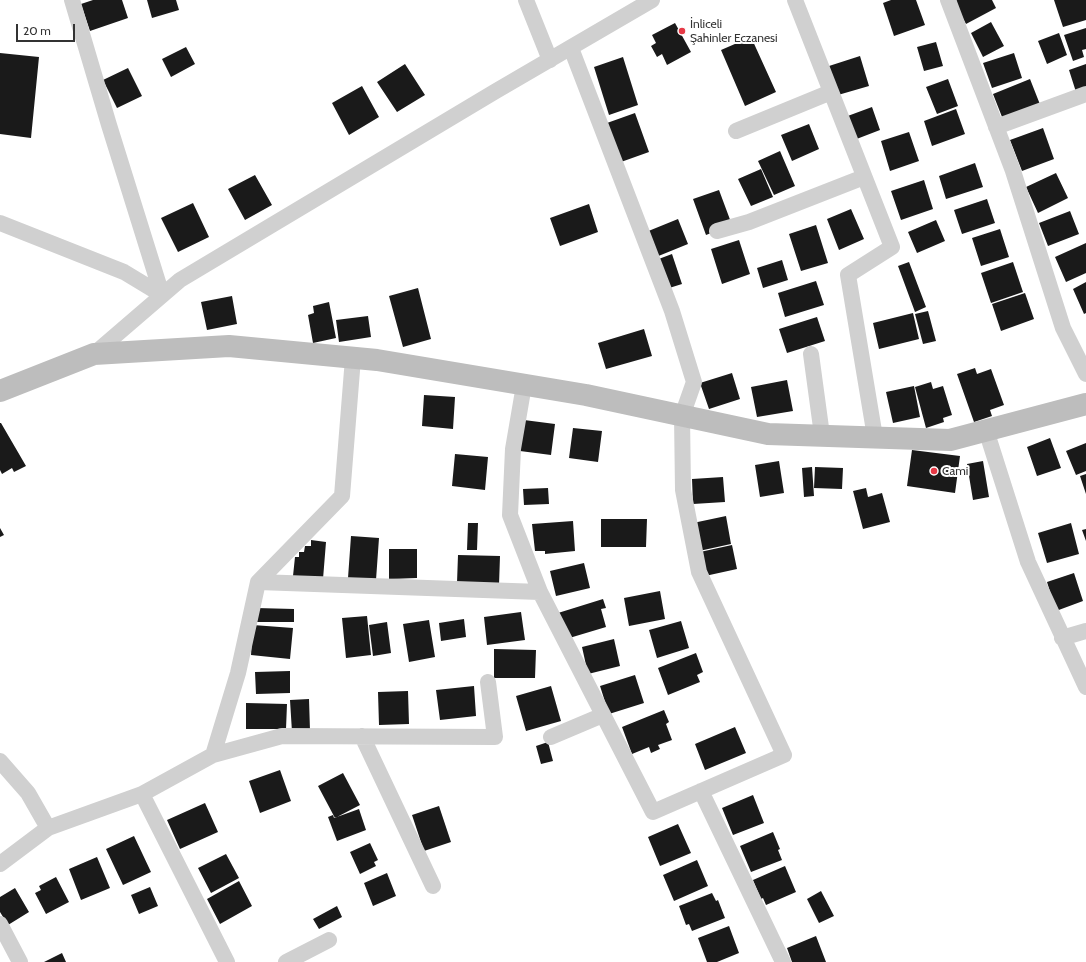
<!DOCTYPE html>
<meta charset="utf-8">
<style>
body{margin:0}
#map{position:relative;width:1086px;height:962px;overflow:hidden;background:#fff;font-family:Cabin,sans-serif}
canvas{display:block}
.scale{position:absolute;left:16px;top:24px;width:59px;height:18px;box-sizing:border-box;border:2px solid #333;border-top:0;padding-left:5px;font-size:12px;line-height:14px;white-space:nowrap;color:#333;-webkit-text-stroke:3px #fff;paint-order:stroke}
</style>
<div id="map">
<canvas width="1086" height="962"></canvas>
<div class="scale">20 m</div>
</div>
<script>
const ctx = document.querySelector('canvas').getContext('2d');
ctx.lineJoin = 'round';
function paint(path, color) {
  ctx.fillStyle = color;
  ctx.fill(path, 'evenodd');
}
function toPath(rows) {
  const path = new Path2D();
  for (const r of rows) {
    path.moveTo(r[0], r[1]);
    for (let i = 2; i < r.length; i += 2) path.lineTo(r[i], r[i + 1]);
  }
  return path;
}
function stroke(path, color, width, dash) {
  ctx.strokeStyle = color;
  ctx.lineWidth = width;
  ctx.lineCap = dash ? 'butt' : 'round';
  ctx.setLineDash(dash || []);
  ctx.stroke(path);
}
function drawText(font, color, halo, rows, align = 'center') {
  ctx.font = font + ' Cabin,sans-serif';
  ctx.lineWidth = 4;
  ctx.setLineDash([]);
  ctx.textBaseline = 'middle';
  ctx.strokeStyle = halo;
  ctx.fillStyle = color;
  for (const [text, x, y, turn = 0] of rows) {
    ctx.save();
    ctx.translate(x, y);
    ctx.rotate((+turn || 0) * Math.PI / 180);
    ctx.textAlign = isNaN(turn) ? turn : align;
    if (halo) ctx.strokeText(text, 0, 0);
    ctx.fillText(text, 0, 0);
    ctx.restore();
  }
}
const building = toPath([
 [93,0,122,0,128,18,90,31,81,4],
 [147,0,176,0,179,10,152,18],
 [891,0,916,0,925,25,894,36,883,3],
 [957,0,992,0,996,8,966,24,954,2],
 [1054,0,1086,0,1086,20,1063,27],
 [991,22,1004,46,983,57,971,33],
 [675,23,691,52,667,65,662,54,657,57,651,46,656,43,652,35],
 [1086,28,1086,49,1082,50,1084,57,1073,61,1064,35],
 [1059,33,1067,55,1047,64,1038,41],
 [751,37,776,92,745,106,721,50],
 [936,42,943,66,924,71,917,47],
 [186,47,195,64,171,77,162,59],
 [0,53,39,57,31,138,0,134],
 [1014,53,1022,78,992,88,983,63],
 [860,56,869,86,838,95,829,66],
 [623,57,638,105,609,115,594,67],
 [405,64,425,95,397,112,377,82],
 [1086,64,1086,89,1076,92,1069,70],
 [128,68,142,96,117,108,103,80],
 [948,79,958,106,937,114,926,87],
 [1030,79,1041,107,1004,122,993,94],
 [362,86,379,117,349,135,332,103],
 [872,107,880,130,854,140,845,117],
 [956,109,965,134,932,146,924,121],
 [635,113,649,152,621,162,607,123],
 [809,124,819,149,792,161,781,135],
 [1043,128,1054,159,1022,171,1010,140],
 [909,132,919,161,890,171,881,141],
 [780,151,795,186,774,195,758,161],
 [975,163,983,187,946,199,939,176],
 [761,169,773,197,751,206,738,179],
 [1056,173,1068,198,1038,213,1026,187],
 [255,175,272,205,245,220,228,189],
 [924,180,933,209,901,220,891,191],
 [719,190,732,225,706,235,693,199],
 [987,199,995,223,962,234,954,210],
 [193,203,209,237,178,252,161,218],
 [589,204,598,232,560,246,550,218],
 [851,209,864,239,839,250,827,219],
 [1070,211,1079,234,1048,246,1039,223],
 [678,219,688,244,656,257,646,232],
 [936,220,945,241,917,253,908,232],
 [816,225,828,263,801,271,789,234],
 [1000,229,1009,257,981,266,972,238],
 [739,240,750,274,722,284,711,249],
 [1086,243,1086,273,1066,282,1055,257],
 [672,254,682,284,666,289,656,260],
 [782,260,788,280,763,288,757,268],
 [909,262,926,307,915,312,898,266],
 [1013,262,1023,292,991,303,981,273],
 [816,281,824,305,785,317,778,293],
 [1086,282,1086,313,1084,314,1073,289],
 [418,288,431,339,403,347,389,296],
 [1025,293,1034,319,1001,331,992,304],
 [232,296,237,324,207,330,201,302],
 [329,302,336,338,313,343,308,315,314,313,313,306],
 [928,311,936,341,923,344,915,314],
 [913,313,919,339,879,349,873,323],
 [368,316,371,337,339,342,336,320],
 [817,317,825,341,787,353,779,329],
 [644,329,652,356,606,369,598,343],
 [975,368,977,374,991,369,1004,405,990,410,992,416,974,422,957,374],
 [732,373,740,399,709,409,700,383],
 [787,380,793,411,757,417,751,387],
 [931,382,933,389,943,386,952,415,943,418,944,422,926,428,915,387],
 [914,386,920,417,893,423,886,392],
 [424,395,455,397,453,429,422,426],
 [524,420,555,424,551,455,520,451],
 [0,423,1,423,26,466,14,472,12,468,2,474,0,470],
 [573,428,602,431,598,462,569,458],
 [1050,438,1061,468,1037,476,1027,447],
 [1086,443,1086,471,1076,475,1066,451],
 [912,450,960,456,955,493,907,486],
 [455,454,488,457,485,490,452,486],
 [779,461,784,493,760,497,755,465],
 [983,461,989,497,973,500,967,464],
 [812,467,814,496,804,497,802,468],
 [815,467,843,468,842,489,814,488],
 [1086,474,1086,494,1080,476],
 [723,477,725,502,693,504,692,479],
 [548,488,549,504,524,505,523,489],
 [866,488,868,497,882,493,890,522,863,529,853,491],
 [726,516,731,544,699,551,693,523],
 [601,519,647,519,646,547,601,547],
 [573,521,575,551,545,554,545,551,535,551,532,524],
 [468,523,478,523,477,550,467,550],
 [1071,523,1079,554,1047,563,1038,533],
 [0,528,4,535,0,537],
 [1086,529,1086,541,1082,530],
 [351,536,379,538,376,580,348,578],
 [311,540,326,542,323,579,293,576,295,557,299,557,299,552,304,552,305,546,311,546],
 [732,545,737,569,705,576,700,552],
 [389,549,417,549,417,578,389,579],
 [458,555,500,556,499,585,457,583],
 [584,563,590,588,556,596,550,571],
 [1074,573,1083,601,1056,611,1047,582],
 [660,591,665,619,629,626,624,598],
 [603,599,606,608,601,609,606,627,566,639,558,613],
 [256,608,294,609,294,622,256,622],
 [521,612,525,640,487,645,484,617],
 [367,616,371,655,346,658,342,618],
 [464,619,466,637,441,641,439,623],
 [429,620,435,657,409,662,403,624],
 [681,621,689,648,657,658,649,630],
 [387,622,391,653,373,656,369,625],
 [253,625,293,628,290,659,251,655],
 [614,639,620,666,588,674,582,647],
 [494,649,536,650,535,678,494,678],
 [696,653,703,672,697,675,700,682,668,695,658,668],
 [290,671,290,693,256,694,255,672],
 [635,675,644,703,609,714,600,686],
 [474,686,476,716,440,720,436,690],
 [551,686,561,721,526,731,516,696],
 [408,691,409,724,379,725,378,692],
 [309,699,310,731,292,732,290,700],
 [246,703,287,704,286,729,246,729],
 [664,710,669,722,666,724,672,740,658,745,660,749,651,753,649,747,632,754,622,727],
 [735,727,746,753,705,770,695,744],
 [548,742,553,761,541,764,536,746],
 [280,770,291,801,260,813,249,781],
 [343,773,360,805,335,818,318,786],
 [753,795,764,823,733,835,722,808],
 [205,803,218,832,180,849,167,820],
 [439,806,451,842,424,851,412,815],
 [359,809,366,830,337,841,328,817,333,815,334,818],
 [678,824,691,853,660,866,648,837],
 [773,832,780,849,778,850,782,860,751,872,740,846],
 [134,836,151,872,123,885,106,849],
 [370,843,378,860,374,862,376,866,360,874,350,852],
 [226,854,239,878,211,893,198,868],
 [97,857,110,888,81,900,69,869],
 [697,860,708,886,674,901,663,875],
 [785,866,796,892,766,905,763,898,761,899,753,880],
 [387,873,396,896,373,906,364,883],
 [56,877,69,902,46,914,35,893,41,890,39,886],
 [239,881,252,906,220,924,207,899],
 [150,887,158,906,139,914,131,895],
 [15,888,29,912,8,925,0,912,0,897],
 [821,891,834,916,819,923,807,899],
 [712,893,716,901,718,900,725,918,692,931,689,924,686,925,679,906],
 [337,906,342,917,319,929,313,919],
 [729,926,739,953,717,962,707,962,698,938],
 [816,936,826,962,792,962,787,948],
 [62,953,66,962,44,962]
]);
const street = toPath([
 [72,0,109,125,162,295],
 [526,0,550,60],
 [795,0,892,247,848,275,875,437],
 [948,0,1013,171,1063,328,1086,374],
 [996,127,1086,94],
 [736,131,831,92],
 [0,223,124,272,162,295],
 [717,231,749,222,864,177],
 [94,354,180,280,496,91,652,0],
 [811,354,822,435],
 [524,385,513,449,510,515,540,592,653,812,784,755,699,572,683,490,682,416,694,382,672,311,571,48],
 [986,430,1028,562,1086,687],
 [258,582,540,592],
 [1062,638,1086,631],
 [362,736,433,886],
 [551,737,603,715],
 [213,755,282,736,495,737,488,682],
 [0,761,28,793,48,828],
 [701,791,783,962],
 [142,794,227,962],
 [0,864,48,828,142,794,213,755,238,673,258,582,342,496,353,358],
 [0,924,20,962],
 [286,962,329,940]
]);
const secondary = toPath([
 [0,391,94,354,229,346,377,360,586,395,768,434,950,440,1086,404]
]);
const markers = [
 [682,31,4,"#e63946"],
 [934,471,4,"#e63946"]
];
const poiNames = [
 ["İnliceli",690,24],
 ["Şahinler Eczanesi",690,38],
 ["Cami",942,471]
];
paint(building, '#1a1a1a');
stroke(street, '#d0d0d0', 16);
stroke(secondary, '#bdbdbd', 22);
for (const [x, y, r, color] of markers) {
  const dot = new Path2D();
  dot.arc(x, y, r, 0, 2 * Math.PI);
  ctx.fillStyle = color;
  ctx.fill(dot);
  stroke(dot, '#fff', 1.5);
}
drawText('12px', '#333', '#fff', poiNames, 'left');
</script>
